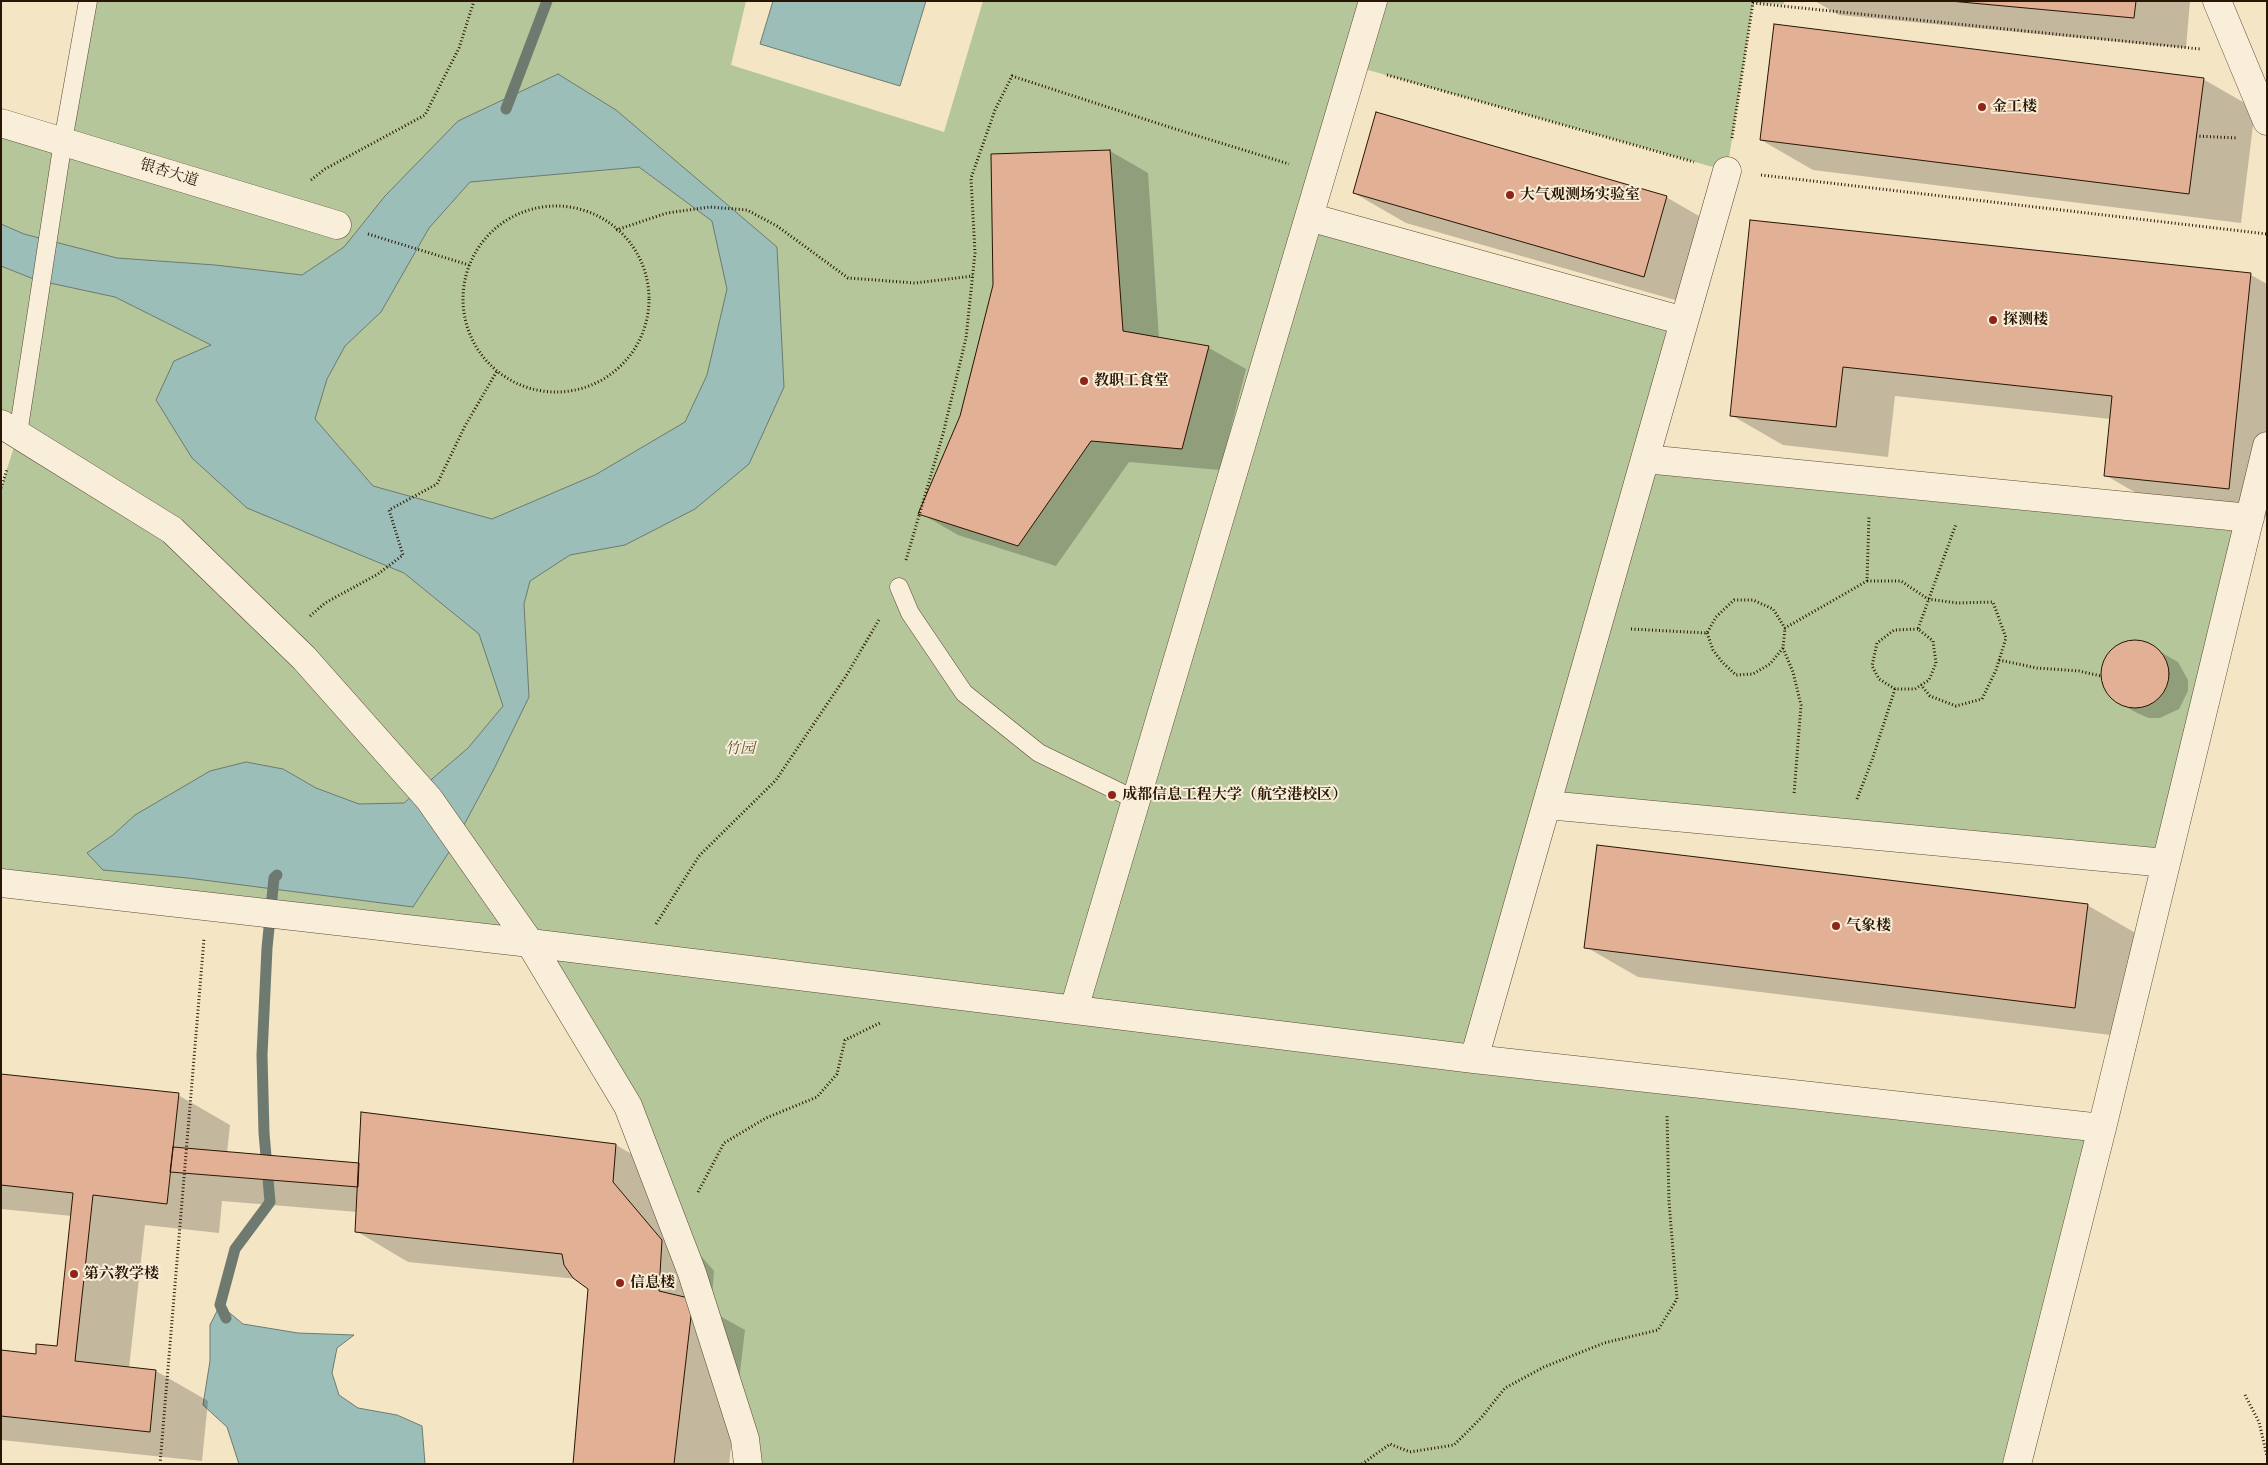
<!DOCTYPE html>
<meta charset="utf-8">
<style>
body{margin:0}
#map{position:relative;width:2268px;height:1465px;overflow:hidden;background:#f4e5c5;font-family:"Old Standard TT",serif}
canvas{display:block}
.frame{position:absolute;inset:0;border:2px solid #291504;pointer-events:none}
</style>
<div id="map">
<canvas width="2268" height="1465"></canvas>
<div class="frame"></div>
</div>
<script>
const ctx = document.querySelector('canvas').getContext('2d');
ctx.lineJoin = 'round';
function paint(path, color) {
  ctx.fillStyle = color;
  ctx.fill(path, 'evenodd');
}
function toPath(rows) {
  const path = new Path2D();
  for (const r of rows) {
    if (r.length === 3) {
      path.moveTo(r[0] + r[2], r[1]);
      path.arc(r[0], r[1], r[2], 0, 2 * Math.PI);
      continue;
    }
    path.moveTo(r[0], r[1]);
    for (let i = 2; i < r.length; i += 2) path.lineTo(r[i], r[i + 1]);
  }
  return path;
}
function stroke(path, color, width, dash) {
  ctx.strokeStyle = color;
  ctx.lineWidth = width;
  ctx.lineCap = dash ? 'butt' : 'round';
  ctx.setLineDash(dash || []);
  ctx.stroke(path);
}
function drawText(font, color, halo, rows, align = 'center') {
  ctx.font = font + ' "Old Standard TT","Noto Serif SC",serif';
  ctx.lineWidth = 4;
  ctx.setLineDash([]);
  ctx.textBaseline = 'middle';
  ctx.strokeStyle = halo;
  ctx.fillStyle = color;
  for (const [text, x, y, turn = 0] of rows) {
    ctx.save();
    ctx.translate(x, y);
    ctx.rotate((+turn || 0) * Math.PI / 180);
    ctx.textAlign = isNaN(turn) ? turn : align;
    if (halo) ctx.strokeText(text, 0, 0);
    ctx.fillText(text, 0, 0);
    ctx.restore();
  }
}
const green = toPath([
 [88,1,746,1,731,65,944,132,983,1,1784,1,1784,4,1753,3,1727,171,1354,66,1309,216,1684,321,1645,458,2250,518,2166,863,1547,805,1475,1055,2102,1128,2017,1464,748,1464,628,1106,530,943,1,883,1,488,18,434,1,428,1,123,62,141]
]);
const water = toPath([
 [773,1,926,1,900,86,760,44,773,1],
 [558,74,616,110,777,247,784,387,749,464,695,509,625,545,570,555,530,581,524,604,529,697,494,769,451,849,413,907,188,878,103,870,87,853,113,835,135,815,210,771,246,762,283,769,316,788,359,804,404,803,468,748,503,706,479,634,404,573,247,508,192,458,156,400,174,361,211,345,115,297,36,280,1,266,1,224,24,234,117,258,215,265,302,275,344,247,385,196,458,121,558,74],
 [639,167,712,221,727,289,707,375,685,422,595,475,492,519,373,486,315,419,327,379,345,346,381,312,429,228,470,182,639,167],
 [220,1305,243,1324,298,1333,354,1335,337,1348,332,1373,339,1395,358,1408,397,1415,422,1426,425,1464,239,1464,227,1427,203,1405,210,1361,210,1325,220,1305]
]);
const shadow = toPath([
 [1815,1,2190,1,2186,48,1839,15],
 [2203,79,2255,109,2241,223,1813,170,1761,140],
 [1110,151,1148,173,1159,339,1209,348,1246,369,1220,470,1129,462,1056,566,958,535,920,513,961,416,994,286,992,155],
 [1354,193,1666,197,1718,227,1696,306,1406,223],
 [1751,221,2251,275,2267,284,2267,517,2157,505,2105,475,2111,419,1895,396,1888,457,1783,445,1731,415],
 [2137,642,2148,645,2178,662,2188,680,2188,691,2179,709,2160,718,2149,718,2139,714,2119,703,2104,687,2103,665,2109,655,2116,647,2126,643],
 [2087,905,2139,935,2127,1037,1638,977,1586,947],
 [1,1075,178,1095,230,1125,227,1153,361,1164,363,1114,616,1145,668,1175,664,1213,714,1271,711,1311,745,1330,729,1464,574,1464,589,1288,577,1279,408,1262,356,1231,358,1212,222,1201,219,1233,145,1225,129,1368,156,1371,208,1401,202,1461,1,1440,1,1351,37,1355,58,1347,72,1216,1,1209]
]);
const stream = toPath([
 [506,109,547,1],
 [226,1318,220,1305,235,1249,270,1202,264,1133,262,1055,267,948,274,878,277,875]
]);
const building = toPath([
 [1950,1,2136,1,2134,18,1950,1],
 [1774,24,2204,78,2189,194,1760,140,1774,24],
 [1376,112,1667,196,1644,277,1353,193,1376,112],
 [1110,150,1123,331,1209,346,1182,449,1091,441,1018,546,918,514,960,416,993,285,991,154,1110,150],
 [1750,220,2251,273,2229,489,2104,476,2112,396,1843,367,1836,427,1730,416,1750,220],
 [2135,674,34],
 [1597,845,2088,904,2075,1008,1584,948,1597,845],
 [1,1074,179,1093,167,1204,93,1195,75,1361,156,1370,150,1432,1,1416,1,1350,36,1354,36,1344,57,1346,73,1193,1,1185,1,1074],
 [361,1112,616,1144,613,1182,662,1240,659,1291,693,1299,674,1464,573,1464,588,1289,573,1278,564,1265,562,1254,355,1232,361,1112],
 [173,1147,359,1163,358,1187,170,1172,173,1147]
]);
const path = toPath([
 [1387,75,1694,162],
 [2196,136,2238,138],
 [1732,138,1753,3,2200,49],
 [1761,175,2267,234],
 [311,180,325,169,425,115,459,48,474,1],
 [556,299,93],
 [616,230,667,213,710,207,747,210,777,226,848,278,915,283,973,276],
 [368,234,469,265],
 [1,488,7,469],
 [906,560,943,434,966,338,975,253,971,178,995,110,1012,76,1169,127,1289,164],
 [1867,581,1901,581,1928,599,1957,603,1993,602,2006,638,1996,670,1982,699,1956,706,1930,696,1921,685],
 [310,616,325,603,378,574,403,555,389,510,437,484,465,426,497,371],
 [1631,629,1707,633,1716,617,1734,600,1753,600,1773,609,1785,628,1867,581,1869,516],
 [1707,633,1713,650,1722,662,1736,675,1753,674,1770,664,1783,648,1785,628],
 [1783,648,1793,672,1801,705,1794,794],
 [1999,660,2037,668,2079,671,2101,676],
 [1895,689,1879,679,1872,666,1877,643,1894,630,1918,629],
 [1857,799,1872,760,1895,689,1915,689,1929,680,1936,663,1933,641,1918,629,1956,524],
 [656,924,699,856,776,780,846,676,880,618],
 [698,1192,724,1143,766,1118,817,1097,837,1074,845,1040,882,1022],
 [2245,1395,2259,1422,2267,1456],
 [160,1464,204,939],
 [1362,1464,1390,1444,1410,1452,1454,1445,1481,1418,1505,1388,1544,1367,1604,1343,1658,1330,1677,1299,1669,1202,1667,1115]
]);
const lane = toPath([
 [18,434,63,141,88,1],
 [899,587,910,613,964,693,1039,753,1136,800]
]);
const street = toPath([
 [2217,1,2267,121],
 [1,123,337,225],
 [1309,217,1684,321],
 [1,424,172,530,304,658,429,799,530,943,628,1106,692,1273,745,1439,748,1464],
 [1645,459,2250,518],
 [1547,805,2166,863],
 [1,883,530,943,1474,1059,2102,1128],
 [1074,1009,1373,1],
 [1474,1059,1727,171],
 [2017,1464,2102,1128,2267,446]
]);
const markers = [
 [1982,107,5,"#8f2418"],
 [1510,195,5,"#8f2418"],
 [1993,320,5,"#8f2418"],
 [1084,381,5,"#8f2418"],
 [1112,795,5,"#8f2418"],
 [1836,926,5,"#8f2418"],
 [74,1274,5,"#8f2418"],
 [620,1283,5,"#8f2418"]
];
const poiNames = [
 ["金工楼",1992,107],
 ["大气观测场实验室",1520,195],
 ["探测楼",2003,320],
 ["教职工食堂",1094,381],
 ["成都信息工程大学（航空港校区）",1122,795],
 ["气象楼",1846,926],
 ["第六教学楼",84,1274],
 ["信息楼",630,1283]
];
const streetNames = [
 ["银杏大道",169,173,17]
];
const parkNames = [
 ["竹园",740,749]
];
paint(green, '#b5c69a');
paint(water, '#9cbeb8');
stroke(water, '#6e7a70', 1);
paint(shadow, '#0003');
stroke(stream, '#6e7a70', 11);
paint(building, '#e2b094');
stroke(building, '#291504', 1);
stroke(lane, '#5c4934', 19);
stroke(street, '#5c4934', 29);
stroke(path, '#291504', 3, [1, 2.5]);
stroke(lane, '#f8eed9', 18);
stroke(street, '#f8eed9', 28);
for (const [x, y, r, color] of markers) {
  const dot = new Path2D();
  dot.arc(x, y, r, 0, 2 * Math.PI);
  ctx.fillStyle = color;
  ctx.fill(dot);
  stroke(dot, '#f8eed9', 2);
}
drawText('bold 15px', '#291504', '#f8eed9', poiNames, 'left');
drawText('15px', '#291504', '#f8eed9', streetNames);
drawText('italic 15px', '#5a5338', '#f8eed9', parkNames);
</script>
